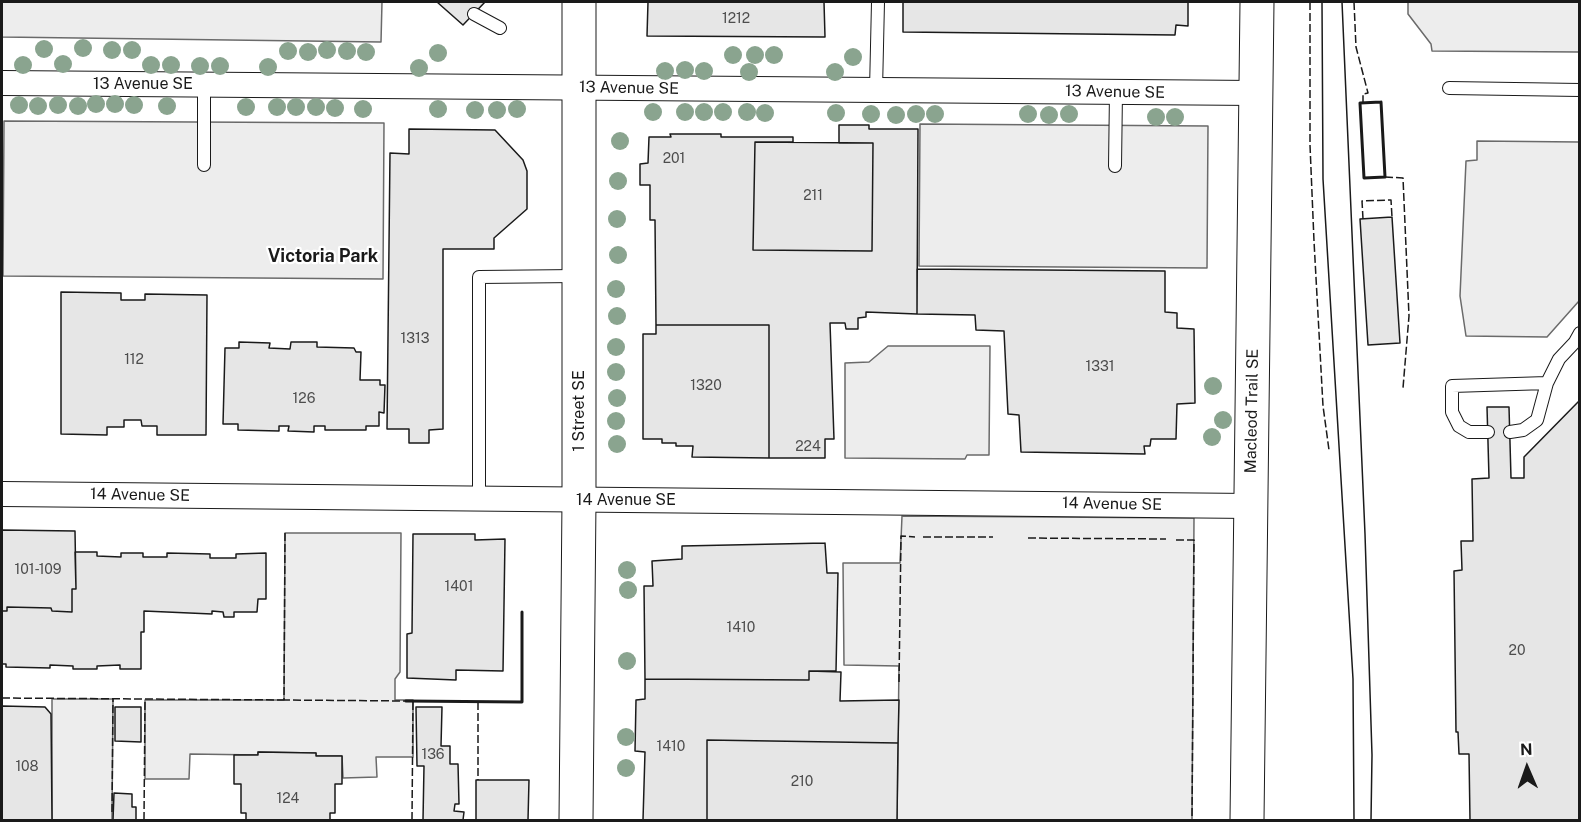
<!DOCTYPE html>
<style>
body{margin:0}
#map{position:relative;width:1581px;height:822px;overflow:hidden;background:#fff;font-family:"Public Sans",sans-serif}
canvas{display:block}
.frame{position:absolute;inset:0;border:3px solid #1a1a1a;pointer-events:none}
.north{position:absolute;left:1497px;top:738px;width:60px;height:60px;-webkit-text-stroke:4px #fff;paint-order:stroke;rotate:358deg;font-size:16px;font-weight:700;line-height:24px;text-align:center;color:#1a1a1a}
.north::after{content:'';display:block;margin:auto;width:21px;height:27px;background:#1a1a1a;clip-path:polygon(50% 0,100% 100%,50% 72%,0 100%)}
</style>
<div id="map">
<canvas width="1581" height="822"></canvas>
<div class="frame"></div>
<div class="north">N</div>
</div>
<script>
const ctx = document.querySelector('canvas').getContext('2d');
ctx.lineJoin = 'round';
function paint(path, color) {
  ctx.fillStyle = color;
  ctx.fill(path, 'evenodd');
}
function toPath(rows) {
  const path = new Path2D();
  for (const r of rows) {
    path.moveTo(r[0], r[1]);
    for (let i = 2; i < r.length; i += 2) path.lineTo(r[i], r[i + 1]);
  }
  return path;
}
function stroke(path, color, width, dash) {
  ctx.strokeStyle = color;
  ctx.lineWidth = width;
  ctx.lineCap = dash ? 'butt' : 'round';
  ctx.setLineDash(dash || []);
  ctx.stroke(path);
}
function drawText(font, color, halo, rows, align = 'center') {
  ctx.font = font + ' "Public Sans",sans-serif';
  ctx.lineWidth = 4.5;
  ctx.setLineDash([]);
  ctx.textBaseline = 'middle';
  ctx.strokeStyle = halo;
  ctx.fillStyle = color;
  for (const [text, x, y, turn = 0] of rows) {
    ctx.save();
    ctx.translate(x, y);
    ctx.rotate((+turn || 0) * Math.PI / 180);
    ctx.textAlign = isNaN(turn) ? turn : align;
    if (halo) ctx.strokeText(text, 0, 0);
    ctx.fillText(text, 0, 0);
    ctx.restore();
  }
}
const built = toPath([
 [2,2,382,2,381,42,2,37,2,2],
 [1408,2,1579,2,1579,52,1432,51,1431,44,1408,14,1408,2],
 [4,121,384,123,383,279,3,276,4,121],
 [920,124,1208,126,1207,268,919,266,920,124],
 [1477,141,1579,142,1579,301,1547,337,1466,336,1460,296,1466,161,1477,160,1477,141],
 [888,346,990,346,989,455,967,455,965,459,845,458,845,363,869,362,888,346],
 [902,516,1194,518,1192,820,897,820,899,666,844,665,843,563,900,563,902,516],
 [285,533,401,533,400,672,395,679,395,700,413,700,413,757,376,757,377,777,343,778,342,756,316,756,316,753,258,752,258,755,190,754,189,779,145,779,145,700,284,700,285,533],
 [52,699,113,699,112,820,52,820,52,699]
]);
const building = toPath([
 [437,2,485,2,463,25,437,2],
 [648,2,824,2,825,37,647,36,648,2],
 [903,2,1188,2,1188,26,1176,25,1175,35,903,32,903,2],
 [839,125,869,125,869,129,918,129,917,314,866,312,866,317,858,318,858,329,846,329,845,323,830,323,834,439,825,439,825,458,769,458,769,325,656,325,655,220,650,220,650,185,640,185,640,164,648,163,649,137,671,137,670,134,721,134,721,137,793,137,793,142,755,142,753,250,872,251,873,143,839,143,839,125],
 [409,129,495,130,523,160,527,171,527,209,494,238,494,249,443,249,443,429,429,430,429,443,409,443,409,429,387,429,390,153,409,154,409,129],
 [755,142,873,143,872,251,753,250,755,142],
 [1392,217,1400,343,1368,345,1360,219,1392,217],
 [917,269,1165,271,1165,312,1177,313,1177,328,1194,329,1195,403,1177,404,1176,439,1151,439,1150,446,1144,446,1145,454,1021,452,1019,415,1008,414,1004,331,976,330,975,315,917,314,917,269],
 [61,292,121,293,121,300,145,300,145,294,207,295,206,435,157,435,157,426,142,426,141,420,124,420,124,427,107,427,107,435,61,434,61,292],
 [656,325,769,325,769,458,692,457,693,446,676,446,676,443,662,443,662,439,643,439,643,334,656,334,656,325],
 [239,342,270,343,269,348,290,349,291,342,317,342,317,347,354,348,356,352,361,352,360,380,380,380,380,385,385,385,384,413,379,412,379,426,366,426,366,430,325,430,325,426,314,426,314,432,288,431,289,426,279,426,279,431,238,430,238,424,223,424,225,348,239,348,239,342],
 [1580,400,1580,820,1470,820,1469,754,1459,754,1458,732,1456,732,1454,571,1462,570,1461,541,1473,541,1472,479,1489,478,1487,407,1509,407,1511,478,1524,478,1524,457,1580,400],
 [2,530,75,531,76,589,72,589,72,612,52,611,51,608,7,607,7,611,2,611,2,530],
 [413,534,475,534,475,540,505,539,503,671,456,670,456,680,407,678,407,634,412,633,413,534],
 [825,543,827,573,838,573,836,671,809,671,809,680,645,679,644,586,653,586,652,561,682,559,682,546,825,543],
 [75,552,97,552,97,556,121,557,121,553,143,553,143,557,167,557,167,553,210,554,210,558,236,558,236,554,266,553,266,599,258,599,257,612,234,612,234,617,224,617,223,612,212,611,212,614,144,611,144,632,141,632,141,669,120,669,120,665,97,666,97,669,73,669,73,666,50,665,50,668,6,667,6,664,2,664,2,611,7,611,7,607,51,608,52,611,72,612,72,589,76,589,75,552],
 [809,671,841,672,840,701,899,700,898,743,707,740,707,820,643,820,645,752,635,751,636,700,645,699,645,679,809,680,809,671],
 [2,706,45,707,51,714,52,820,2,820,2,706],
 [115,707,141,707,141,742,115,741,115,707],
 [416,707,442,707,441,746,450,746,450,764,458,764,459,804,455,804,454,811,464,812,463,820,423,820,424,766,417,766,416,707],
 [707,740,898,743,897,820,707,820,707,740],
 [258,752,316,753,316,756,342,756,342,784,335,784,335,813,330,813,330,820,246,820,246,813,241,813,241,784,234,784,234,755,258,755,258,752],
 [476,780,529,780,528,820,476,820,476,780],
 [114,793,132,794,132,807,136,807,136,820,113,820,114,793]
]);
const lane = toPath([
 [474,14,500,28],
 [1449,88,1580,90],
 [876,90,878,2],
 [204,165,204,84],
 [1115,166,1116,92],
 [1488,432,1469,432,1459,426,1452,412,1452,386,1547,383,1559,359,1575,342,1580,333],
 [1510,432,1523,430,1537,420,1547,383],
 [479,498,479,277,577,276]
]);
const street = toPath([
 [2,83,1256,93],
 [2,494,1251,506]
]);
const primary = toPath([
 [576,820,579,500,579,2],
 [1247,820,1257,2]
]);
const tram = toPath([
 [1322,2,1323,179,1353,679,1354,820],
 [1342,2,1365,534,1372,755,1371,820]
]);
const fence = toPath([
 [1310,2,1310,145,1314,241,1323,406,1329,450],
 [1354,2,1356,47,1368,93,1363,94,1363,103],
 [1385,177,1403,178,1409,316,1403,388],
 [1363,219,1362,201,1391,200,1392,217],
 [285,533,284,700,406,701],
 [923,537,993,537],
 [1028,538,1166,539],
 [1176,540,1194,540,1192,820],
 [899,682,901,536,915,537],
 [2,698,284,700],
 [478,702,478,780],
 [112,812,113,699],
 [144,820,145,700],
 [412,820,413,700]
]);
const wall = toPath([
 [1381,102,1385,177,1364,178,1360,103,1381,102],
 [406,701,522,702,522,612]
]);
const trees = [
 [83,48],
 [44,49],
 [112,50],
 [132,50],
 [327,50],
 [288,51],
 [347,51],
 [308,52],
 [366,52],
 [438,53],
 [733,55],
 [755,55],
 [774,55],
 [853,57],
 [63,64],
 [23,65],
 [151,65],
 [171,65],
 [200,66],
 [220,66],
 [268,67],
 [419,68],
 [685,70],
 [665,71],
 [704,71],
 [749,72],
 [835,72],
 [96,104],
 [115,104],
 [19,105],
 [58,105],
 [134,105],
 [38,106],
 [78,106],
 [167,106],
 [246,107],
 [277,107],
 [296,107],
 [316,107],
 [335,108],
 [363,109],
 [438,109],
 [517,109],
 [475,110],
 [497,110],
 [653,112],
 [685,112],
 [704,112],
 [723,112],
 [747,112],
 [765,113],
 [836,113],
 [871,114],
 [916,114],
 [935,114],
 [1028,114],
 [1069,114],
 [896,115],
 [1049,115],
 [1156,117],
 [1175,117],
 [620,141],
 [618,181],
 [617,219],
 [618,255],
 [616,289],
 [617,316],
 [616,347],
 [616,372],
 [1213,386],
 [617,398],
 [1223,420],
 [616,421],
 [1212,437],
 [617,444],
 [627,570],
 [628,590],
 [627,661],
 [626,737],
 [626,768]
];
const numberNames = [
 ["1212",736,19],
 ["201",674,159],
 ["211",813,196],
 ["1313",415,339],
 ["112",134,360],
 ["1331",1100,367],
 ["1320",706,386],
 ["126",304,399],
 ["224",808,447],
 ["101-109",38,570],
 ["1401",459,587],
 ["1410",741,628],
 ["20",1517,651],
 ["1410",671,747],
 ["136",433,755],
 ["108",27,767],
 ["210",802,782],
 ["124",288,799]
];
const streetNames = [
 ["13 Avenue SE",143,84],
 ["13 Avenue SE",629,88,1],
 ["13 Avenue SE",1115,92,1],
 ["1 Street SE",579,411,-90],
 ["Macleod Trail SE",1252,411,-89],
 ["14 Avenue SE",140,495,1],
 ["14 Avenue SE",626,500],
 ["14 Avenue SE",1112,504,1]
];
const neighbourhoodNames = [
 ["Victoria Park",323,256]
];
paint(built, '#ededed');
stroke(built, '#6a6a6a', 1.5);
paint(building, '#e6e6e6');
stroke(building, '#1a1a1a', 1.5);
stroke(lane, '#1a1a1a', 14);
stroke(street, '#1a1a1a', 26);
stroke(primary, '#1a1a1a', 35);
stroke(lane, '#fff', 12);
stroke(street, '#fff', 24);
stroke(primary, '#fff', 33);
stroke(tram, '#1a1a1a', 1.5);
stroke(fence, '#1a1a1a', 1.5, [8, 3]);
stroke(wall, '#1a1a1a', 3);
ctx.fillStyle = '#8aa48f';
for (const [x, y] of trees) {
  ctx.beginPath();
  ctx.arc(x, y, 9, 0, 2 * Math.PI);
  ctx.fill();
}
drawText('14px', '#4d4d4d', null, numberNames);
drawText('16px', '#1a1a1a', '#fff', streetNames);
drawText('bold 18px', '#1a1a1a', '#fff', neighbourhoodNames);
</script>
